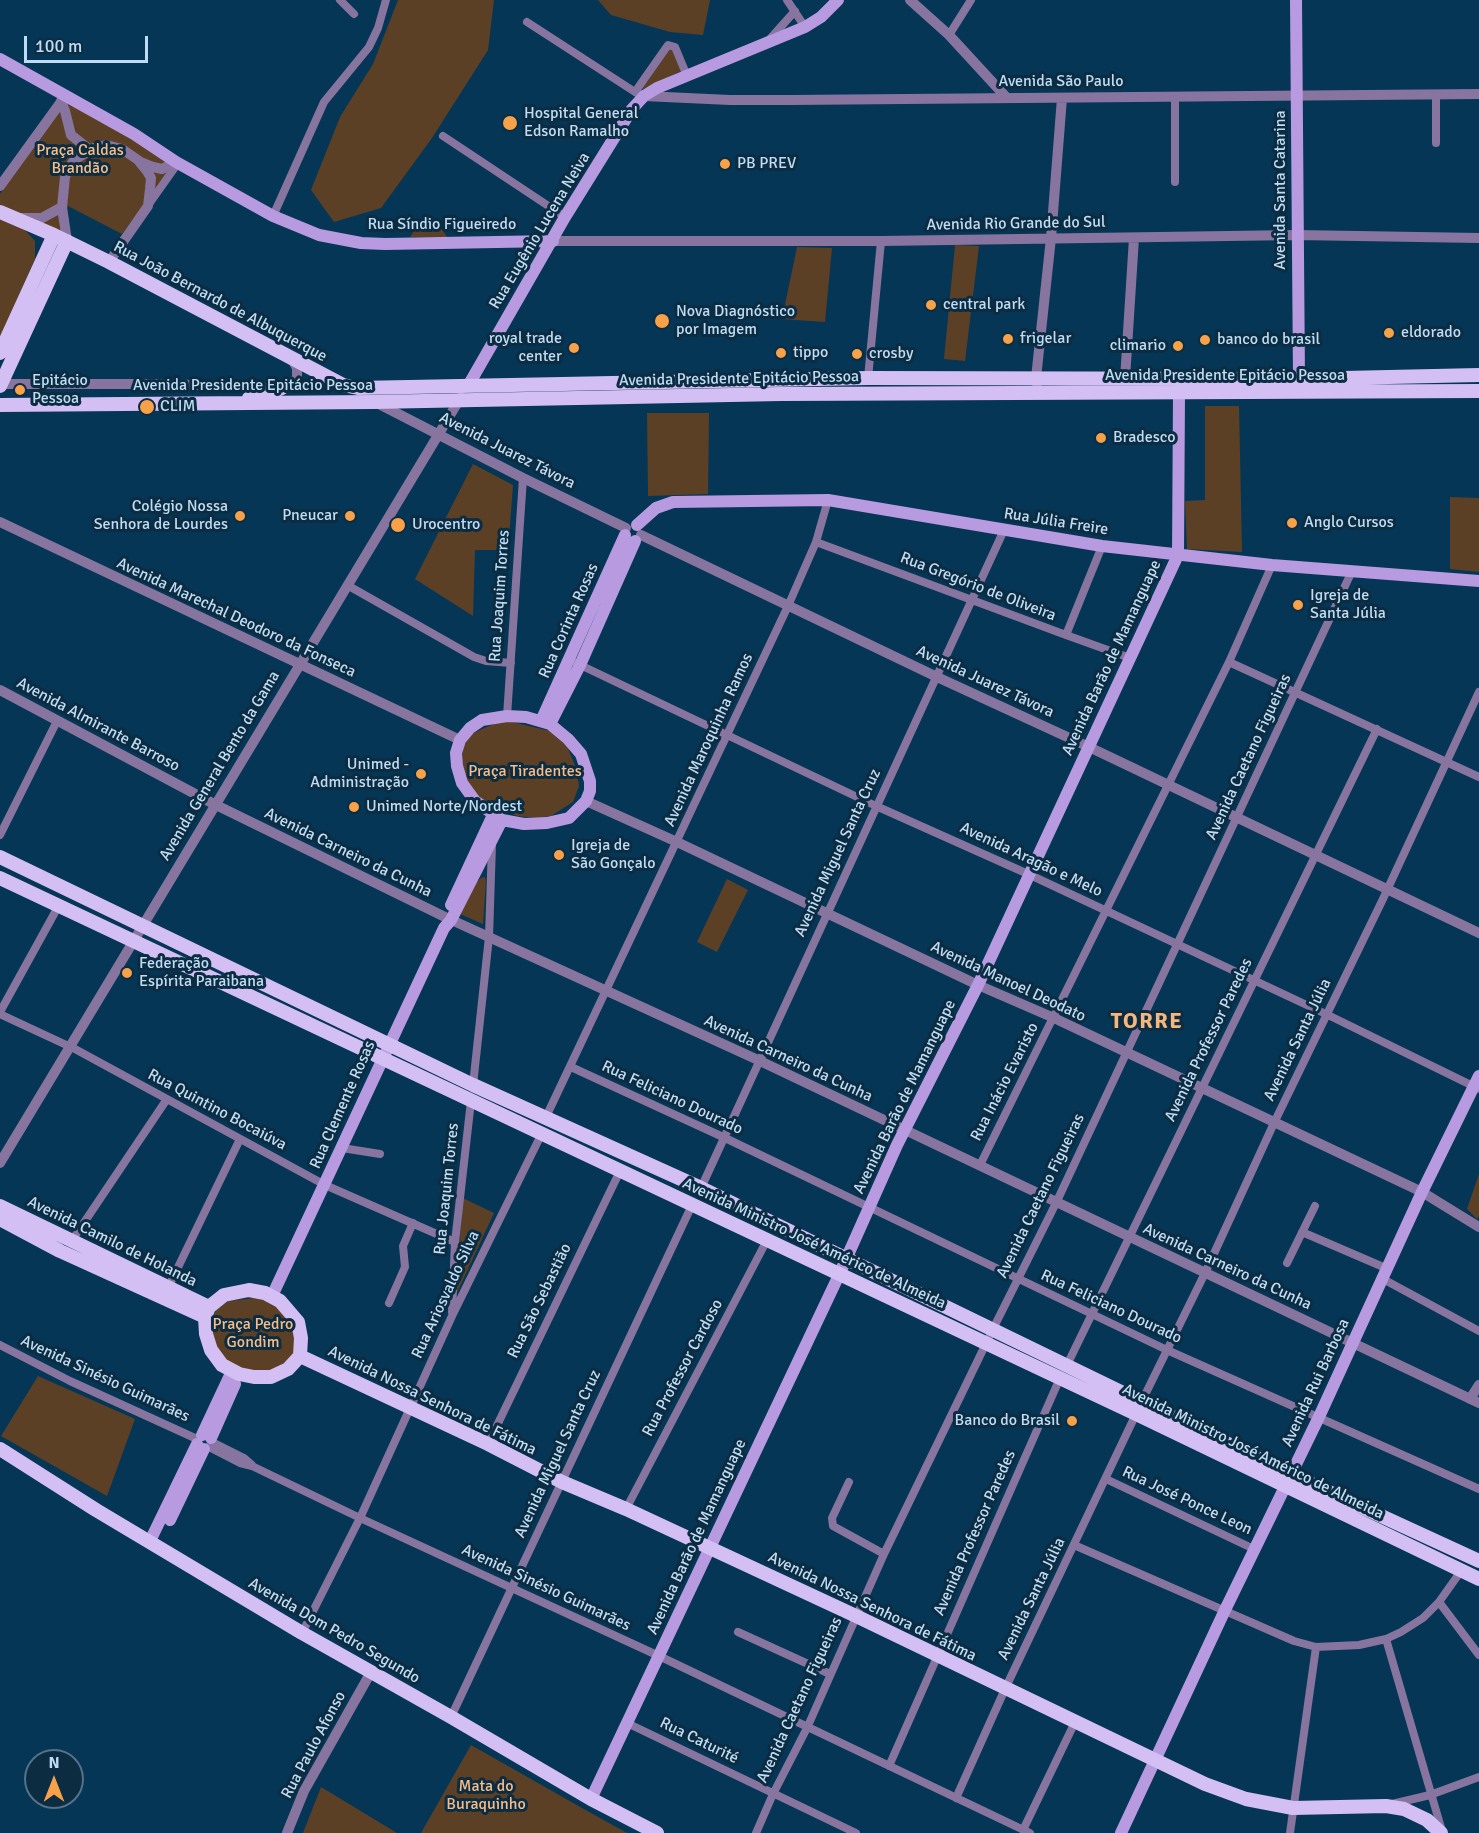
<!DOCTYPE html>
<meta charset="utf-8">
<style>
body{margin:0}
#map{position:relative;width:1479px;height:1833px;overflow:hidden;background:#063655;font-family:Signika,sans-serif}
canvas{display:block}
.north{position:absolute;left:24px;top:1749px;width:60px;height:60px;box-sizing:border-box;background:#0c2c42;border:2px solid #547289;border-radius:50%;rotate:0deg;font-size:16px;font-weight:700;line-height:24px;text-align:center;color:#bfdcf4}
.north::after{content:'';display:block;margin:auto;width:21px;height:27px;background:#f7a149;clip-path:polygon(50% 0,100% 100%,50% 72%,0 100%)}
.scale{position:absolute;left:24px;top:36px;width:124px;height:27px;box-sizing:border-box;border:3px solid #bfdcf4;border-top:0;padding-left:8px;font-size:18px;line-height:21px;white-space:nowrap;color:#bfdcf4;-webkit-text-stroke:4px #0c2c42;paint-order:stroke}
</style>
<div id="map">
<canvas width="1479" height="1833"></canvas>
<div class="north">N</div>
<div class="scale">100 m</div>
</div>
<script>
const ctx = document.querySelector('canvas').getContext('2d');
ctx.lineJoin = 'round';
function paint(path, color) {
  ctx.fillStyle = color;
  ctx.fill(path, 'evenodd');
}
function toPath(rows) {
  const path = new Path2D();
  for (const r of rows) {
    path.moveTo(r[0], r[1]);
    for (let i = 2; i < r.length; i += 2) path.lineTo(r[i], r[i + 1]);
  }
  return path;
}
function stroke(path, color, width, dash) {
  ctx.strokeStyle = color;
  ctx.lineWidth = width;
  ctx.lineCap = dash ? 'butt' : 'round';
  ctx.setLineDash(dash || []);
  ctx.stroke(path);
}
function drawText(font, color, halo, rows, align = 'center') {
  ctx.font = font + ' Signika,sans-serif';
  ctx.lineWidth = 6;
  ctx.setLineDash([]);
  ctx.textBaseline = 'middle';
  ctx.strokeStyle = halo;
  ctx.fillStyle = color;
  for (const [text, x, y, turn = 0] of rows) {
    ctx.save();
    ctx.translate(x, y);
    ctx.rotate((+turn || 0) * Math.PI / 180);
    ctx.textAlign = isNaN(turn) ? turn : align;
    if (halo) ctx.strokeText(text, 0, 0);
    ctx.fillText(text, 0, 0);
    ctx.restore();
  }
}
const green = toPath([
 [398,0,494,0,488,50,432,138,381,208,334,222,311,190,340,117,373,64],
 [598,0,710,0,703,35,670,32,611,15],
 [669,49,672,50,681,71,641,90],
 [66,95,176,162,122,234,68,206,61,232,0,207,0,194],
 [0,219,23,228,35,241,35,259,0,337],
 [423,223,429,223,441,228,447,237,410,237,418,225],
 [955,245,979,246,965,361,944,359],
 [797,247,832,248,825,322,782,319],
 [1205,406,1239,406,1242,552,1187,549,1185,501,1205,500],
 [647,413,709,413,708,494,648,496],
 [473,464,513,485,508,550,475,550,473,616,415,579],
 [1450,497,1479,498,1479,572,1450,569],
 [508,721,550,731,567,746,576,768,579,786,573,802,551,816,538,818,517,816,482,800,469,787,461,766,464,742,473,733,496,723],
 [485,877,486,881,483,924,460,914,477,882,481,878],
 [727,879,748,890,717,952,697,942],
 [1479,1174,1479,1216,1477,1219,1467,1209],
 [463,1198,494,1213,455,1297],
 [263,1297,279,1306,292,1319,299,1338,293,1356,274,1370,263,1372,243,1370,226,1363,214,1349,210,1322,216,1310,228,1301],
 [38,1376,135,1419,107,1496,1,1436],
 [471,1745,582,1808,627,1833,421,1833],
 [321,1787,397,1833,303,1833]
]);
const minor = toPath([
 [340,0,354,14],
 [787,0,805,27],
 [527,22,635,92,644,96],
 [949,35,971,0],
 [769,40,795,11],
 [635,92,668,45,675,47,687,76],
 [1175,97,1175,182],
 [443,136,565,217],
 [1436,143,1436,94],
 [149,204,178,163],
 [273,216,324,102,369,47,378,28,386,0],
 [868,378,881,241],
 [816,542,1066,635,1130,658],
 [347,585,474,657,486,661,511,663],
 [1066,635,1102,546],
 [1229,662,1479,777],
 [576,663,876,806,1028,874,1328,1015,1479,1089],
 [507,716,523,478],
 [0,835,57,721],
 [0,1012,59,905],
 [0,1014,75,1049,325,1185,455,1242],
 [571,1067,723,1137,1167,1350,1479,1489],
 [473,1085,489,937,492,844],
 [545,1119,788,606,816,542,828,500],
 [342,1148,380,1154],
 [980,1165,1229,662,1272,565],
 [701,1188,1004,530],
 [1302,1232,1388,1269],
 [71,1242,167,1099],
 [1287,1263,1315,1206],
 [1383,1279,1479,1331],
 [168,1288,240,1139],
 [389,1303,405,1267,403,1246,413,1223],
 [452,1312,455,1242,471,1101],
 [0,1345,70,1381,197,1439],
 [1067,1365,1377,729],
 [1142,1401,1205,1273,1274,1123,1382,901,1479,692],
 [212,1442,244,1458,252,1465],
 [488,1444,620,1171],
 [209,1447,240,1463,252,1466,360,1518,659,1656,1030,1833],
 [1106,1479,1256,1550],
 [849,1482,832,1518,833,1526,884,1554],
 [626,1509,767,1240],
 [1074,1545,1294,1641,1316,1647,1359,1645,1386,1639,1401,1632,1423,1618,1439,1602,1461,1571],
 [1439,1602,1479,1655],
 [738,1632,830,1674],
 [302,1633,360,1518,452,1316,542,1133],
 [1386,1639,1442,1831],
 [451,1717,692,1205],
 [627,1723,856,1833],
 [889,1766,1060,1378],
 [956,1798,1005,1689,1136,1414],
 [1392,1804,1430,1795,1479,1777],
 [1023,1830,1075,1722],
 [756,1833,773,1794,807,1728,884,1554,993,1329,1057,1201,1352,571],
 [1290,1833,1316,1647]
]);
const tertiary = toPath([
 [910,0,949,35,1006,97],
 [644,96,730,100,791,100,1479,94],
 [61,101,65,111,71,135,90,150],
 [141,162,153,167,162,169,176,162],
 [0,186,66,95],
 [21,218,42,218,62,207],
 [67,241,62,207,65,177,69,168,74,160,94,148,106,145,122,149,138,160,147,171,151,178,150,189,148,206,109,262],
 [553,241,881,241,1297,235,1479,238],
 [1125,379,1134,238],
 [1,384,162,384,282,388,291,384,297,378,297,368,292,359],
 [1037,384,1036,378,1051,238,1062,98],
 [377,403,523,478,626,528],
 [0,522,460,740],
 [641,535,937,677,1089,747,1479,933],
 [0,690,214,804,445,917,758,1060,1479,1403],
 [586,801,677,842,978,985,1054,1018,1422,1192,1479,1227],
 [0,1163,461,397],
 [1470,1399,1479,1385],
 [287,1833,304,1791,371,1672]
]);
const secondary = toPath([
 [1296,0,1299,379],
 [0,59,134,134,176,162,273,216,319,235,361,243,385,244,553,241],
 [468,386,565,217,632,109,644,96,657,88,805,27,821,17,838,0],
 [637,525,656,508,673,502,828,500,1102,546,1272,565,1479,581],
 [507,716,526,717,550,724,568,739,581,754,590,781,590,791,586,801,569,818,547,823,524,824,502,820,475,801,462,783,457,766,456,753,460,740,470,728,482,720,507,716],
 [541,721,625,535],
 [550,724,580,665,635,541],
 [451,905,493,815],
 [272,1296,444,928,451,920,502,820],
 [202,1435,232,1371],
 [211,1438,235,1384],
 [170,1520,204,1449],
 [150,1541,197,1444],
 [591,1799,839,1275,897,1145,978,985,1178,555,1179,393],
 [1121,1833,1225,1610,1318,1419,1422,1192,1479,1076]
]);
const primary = toPath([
 [0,212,54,235],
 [0,353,54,235,109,262,343,385,358,388,868,378,1299,379,1479,375],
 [0,386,67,241],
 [249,398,282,388],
 [0,405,374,402,781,394,1479,391],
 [0,857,473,1085,701,1188,1292,1475,1479,1561],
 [0,878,1136,1414,1479,1579],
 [0,1206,209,1307],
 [0,1219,60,1251,205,1317],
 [249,1290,265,1293,280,1301,298,1322,301,1338,300,1356,288,1369,271,1377,254,1377,239,1374,222,1365,211,1350,206,1334,205,1317,209,1307,224,1295,249,1290],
 [300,1356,488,1444,562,1482,626,1509,856,1616,1205,1784,1246,1799,1293,1808,1386,1806,1404,1809,1427,1820,1441,1833],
 [0,1449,96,1510,302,1633,451,1717,591,1799,657,1833]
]);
const markers = [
 [510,123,8,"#f7a149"],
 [725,164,6,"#f7a149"],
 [931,305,6,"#f7a149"],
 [662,321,8,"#f7a149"],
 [1389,333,6,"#f7a149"],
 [1008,339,6,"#f7a149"],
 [1205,340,6,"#f7a149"],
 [1178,346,6,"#f7a149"],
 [574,348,6,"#f7a149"],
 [781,353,6,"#f7a149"],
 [857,354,6,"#f7a149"],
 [20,390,6,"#f7a149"],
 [147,407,8,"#f7a149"],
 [1101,438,6,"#f7a149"],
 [240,516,6,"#f7a149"],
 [350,516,6,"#f7a149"],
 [1292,523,6,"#f7a149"],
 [398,525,8,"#f7a149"],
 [1298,605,6,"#f7a149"],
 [421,774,6,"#f7a149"],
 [354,807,6,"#f7a149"],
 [559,855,6,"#f7a149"],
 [127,973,6,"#f7a149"],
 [1072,1421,6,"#f7a149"]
];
const streetNames = [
 ["Avenida São Paulo",1061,82],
 ["Avenida Santa Catarina",1281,190,-90],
 ["Avenida Rio Grande do Sul",1016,224,-1],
 ["Rua Síndio Figueiredo",442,225],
 ["Rua Eugênio Lucena Neiva",540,231,-59],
 ["Rua João Bernardo de Albuquerque",220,302,28],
 ["Avenida Presidente Epitácio Pessoa",1225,376],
 ["Avenida Presidente Epitácio Pessoa",739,379,-1],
 ["Avenida Presidente Epitácio Pessoa",253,386],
 ["Avenida Juarez Távora",507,451,27],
 ["Rua Júlia Freire",1056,522,9],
 ["Rua Gregório de Oliveira",978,587,21],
 ["Rua Joaquim Torres",500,596,-86],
 ["Avenida Marechal Deodoro da Fonseca",236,618,25],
 ["Rua Corinta Rosas",569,621,-66],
 ["Avenida Barão de Mamanguape",1112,658,-65],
 ["Avenida Juarez Távora",985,682,25],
 ["Avenida Almirante Barroso",98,725,28],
 ["Avenida Maroquinha Ramos",709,740,-65],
 ["Avenida Caetano Figueiras",1249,757,-65],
 ["Avenida General Bento da Gama",220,766,-59],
 ["Avenida Carneiro da Cunha",348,853,26],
 ["Avenida Miguel Santa Cruz",838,853,-65],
 ["Avenida Aragão e Melo",1031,860,25],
 ["Avenida Manoel Deodato",1008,982,25],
 ["Avenida Professor Paredes",1209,1040,-64],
 ["Avenida Santa Júlia",1298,1040,-64],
 ["Avenida Carneiro da Cunha",788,1059,25],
 ["Rua Inácio Evaristo",1005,1082,-63],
 ["Avenida Barão de Mamanguape",905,1097,-64],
 ["Rua Feliciano Dourado",672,1098,25],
 ["Rua Clemente Rosas",343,1105,-66],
 ["Rua Quintino Bocaiúva",217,1110,28],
 ["Rua Joaquim Torres",447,1189,-84],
 ["Avenida Caetano Figueiras",1041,1196,-64],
 ["Avenida Camilo de Holanda",112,1242,26],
 ["Avenida Ministro José Américo de Almeida",814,1244,25],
 ["Avenida Carneiro da Cunha",1227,1267,25],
 ["Rua Ariosvaldo Silva",446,1295,-65],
 ["Rua São Sebastião",540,1301,-64],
 ["Rua Feliciano Dourado",1111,1307,25],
 ["Rua Professor Cardoso",683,1368,-62],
 ["Avenida Sinésio Guimarães",105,1379,25],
 ["Avenida Rui Barbosa",1316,1383,-65],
 ["Avenida Nossa Senhora de Fátima",432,1401,26],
 ["Avenida Ministro José Américo de Almeida",1253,1452,26],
 ["Avenida Miguel Santa Cruz",558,1454,-65],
 ["Rua José Ponce Leon",1187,1501,25],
 ["Avenida Professor Paredes",975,1533,-66],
 ["Avenida Barão de Mamanguape",697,1537,-65],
 ["Avenida Sinésio Guimarães",546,1588,25],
 ["Avenida Santa Júlia",1032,1599,-64],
 ["Avenida Nossa Senhora de Fátima",872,1607,26],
 ["Avenida Dom Pedro Segundo",334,1631,30],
 ["Avenida Caetano Figueiras",800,1700,-65],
 ["Rua Caturité",699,1741,26],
 ["Rua Paulo Afonso",314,1745,-62]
];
const poiNames = [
 ["Hospital General",524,114],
 ["Edson Ramalho",524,132],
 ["PB PREV",737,164],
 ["central park",943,305],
 ["Nova Diagnóstico",676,312],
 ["por Imagem",676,330],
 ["eldorado",1401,333],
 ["royal trade",562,339,"right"],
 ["center",562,357,"right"],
 ["frigelar",1020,339],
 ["banco do brasil",1217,340],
 ["climario",1166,346,"right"],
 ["tippo",793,353],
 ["crosby",869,354],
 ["Epitácio",32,381],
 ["Pessoa",32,399],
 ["CLIM",160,407],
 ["Bradesco",1113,438],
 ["Colégio Nossa",228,507,"right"],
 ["Senhora de Lourdes",228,525,"right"],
 ["Pneucar",338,516,"right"],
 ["Anglo Cursos",1304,523],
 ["Urocentro",412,525],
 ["Igreja de",1310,596],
 ["Santa Júlia",1310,614],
 ["Unimed -",409,765,"right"],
 ["Administração",409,783,"right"],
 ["Unimed Norte/Nordest",366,807],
 ["Igreja de",571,846],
 ["São Gonçalo",571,864],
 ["Federação",139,964],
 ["Espírita Paraibana",139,982],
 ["Banco do Brasil",1060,1421,"right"]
];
const parkNames = [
 ["Praça Caldas",80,151],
 ["Brandão",80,169],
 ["Praça Tiradentes",525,772],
 ["Praça Pedro",253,1325],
 ["Gondim",253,1343],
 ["Mata do",486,1787],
 ["Buraquinho",486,1805]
];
const districtNames = [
 ["TORRE",1147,1022]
];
paint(green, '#5b4026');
stroke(minor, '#8775a0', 8);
stroke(tertiary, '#8775a0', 10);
stroke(secondary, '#b79adf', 12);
stroke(primary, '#d4bff4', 14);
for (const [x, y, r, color] of markers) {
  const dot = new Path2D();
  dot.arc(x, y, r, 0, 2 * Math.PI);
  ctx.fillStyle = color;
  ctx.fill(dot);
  stroke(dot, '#0c2c42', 2);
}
drawText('16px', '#bfdcf4', '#0c2c42', streetNames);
drawText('16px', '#bfdcf4', '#0c2c42', poiNames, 'left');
drawText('16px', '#f7bd88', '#0c2c42', parkNames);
ctx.letterSpacing = '1.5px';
drawText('bold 22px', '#f4b780', '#0c2c42', districtNames);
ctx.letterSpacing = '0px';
</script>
